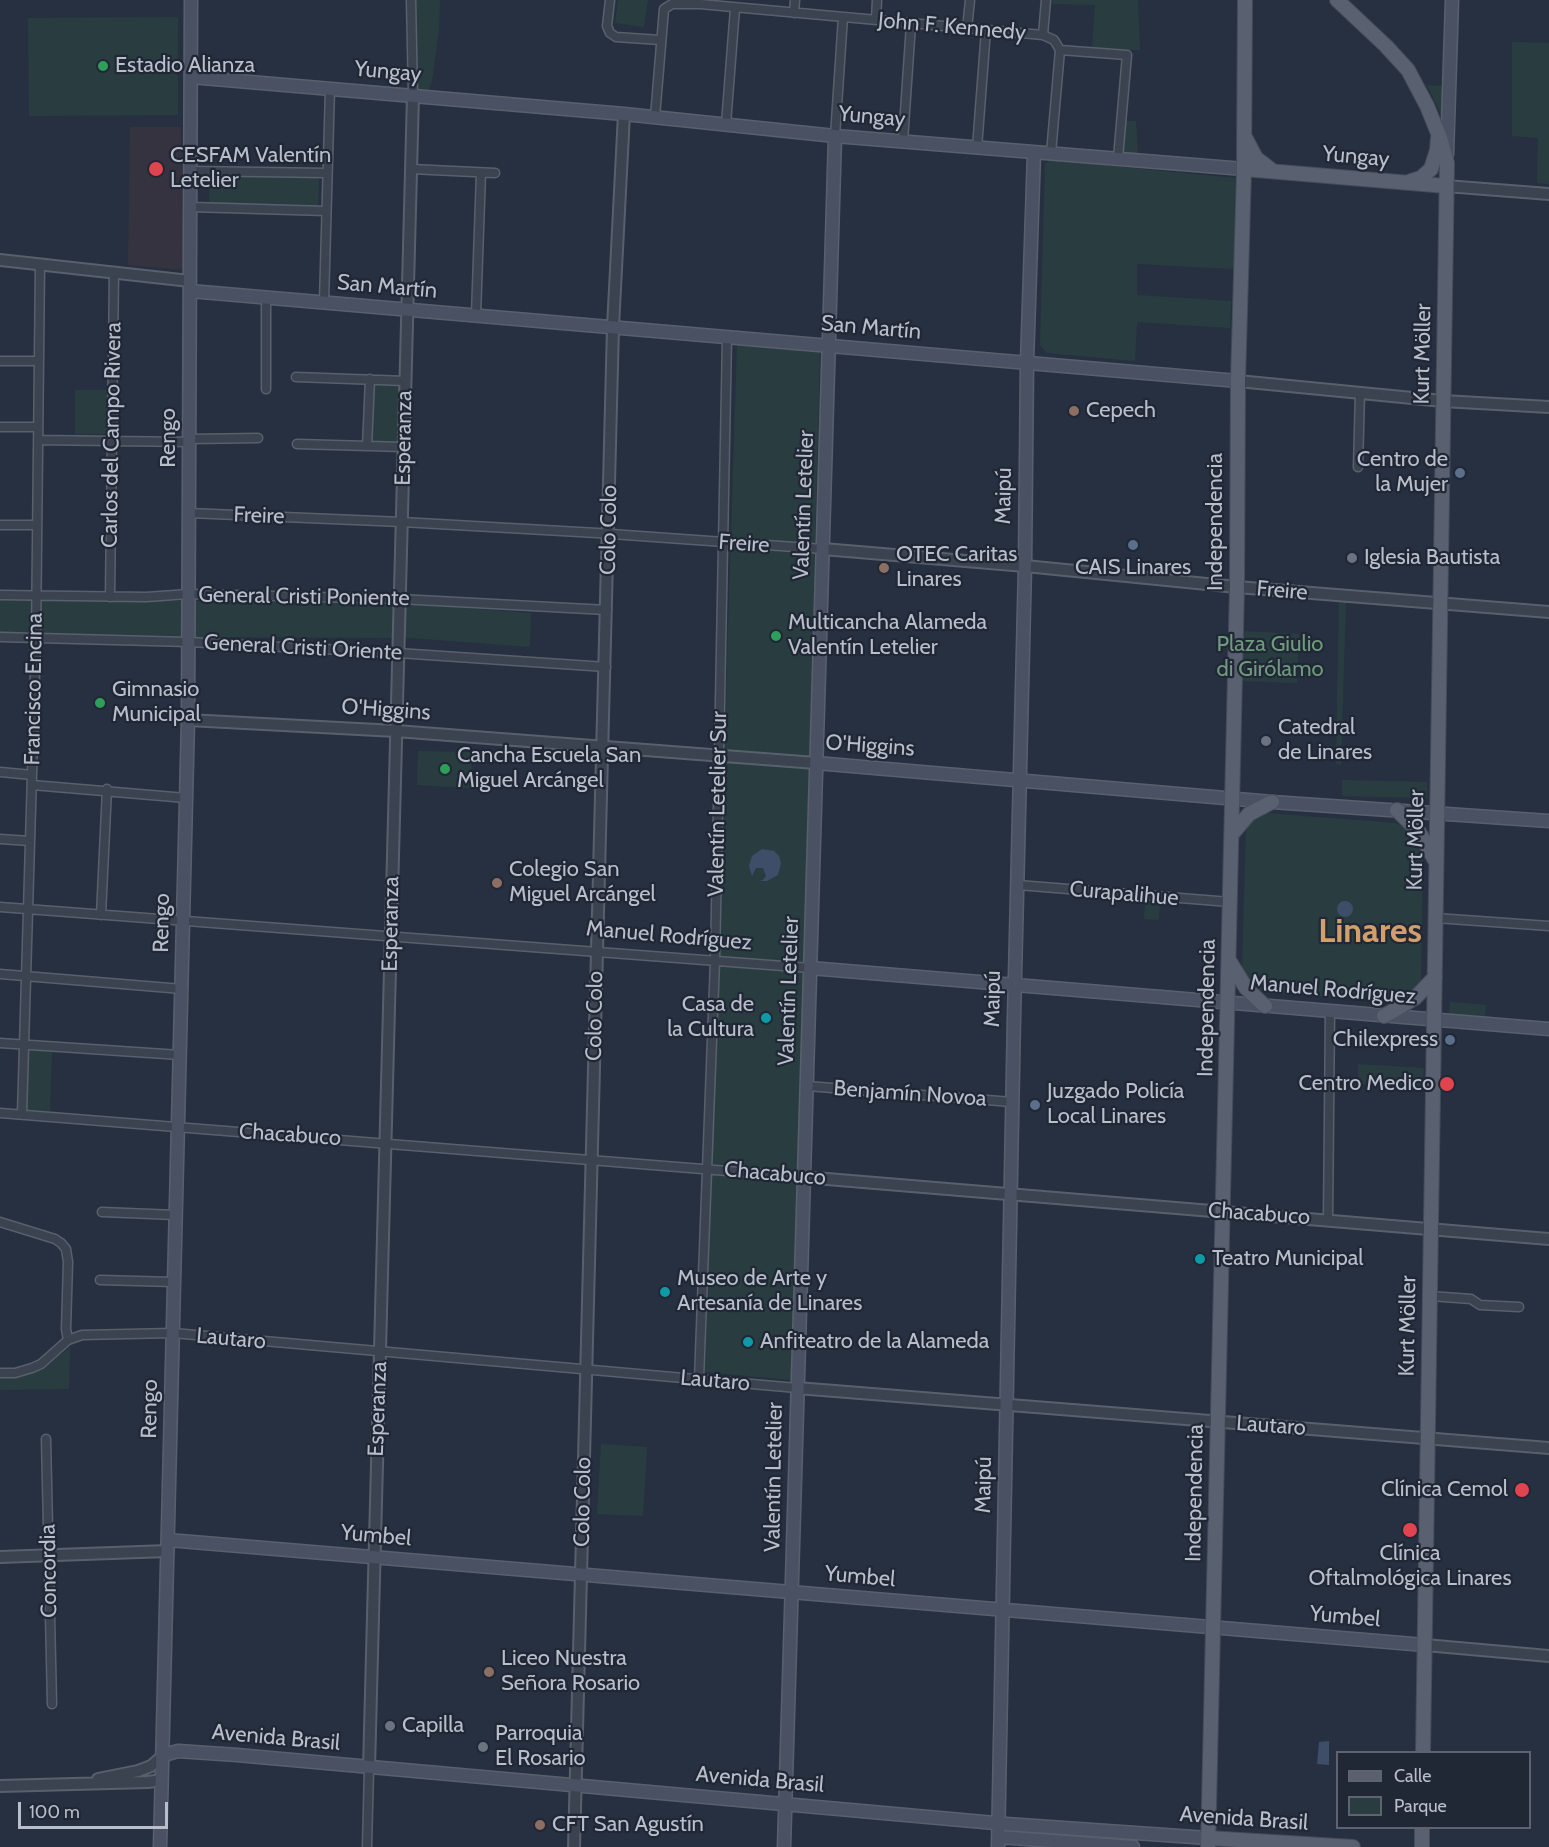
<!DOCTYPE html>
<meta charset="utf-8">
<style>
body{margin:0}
#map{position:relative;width:1549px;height:1847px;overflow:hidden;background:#273040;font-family:Cabin,sans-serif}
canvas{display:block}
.legend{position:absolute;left:1336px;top:1751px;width:195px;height:78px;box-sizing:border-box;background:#202735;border:2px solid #5d6371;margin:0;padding:8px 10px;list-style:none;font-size:18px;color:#b8beca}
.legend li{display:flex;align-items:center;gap:12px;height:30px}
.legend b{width:30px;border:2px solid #5d6371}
.scale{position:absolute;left:18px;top:1802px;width:150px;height:27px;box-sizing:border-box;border:3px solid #b8beca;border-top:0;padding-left:8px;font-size:18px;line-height:21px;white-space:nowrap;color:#b8beca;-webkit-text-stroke:4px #202735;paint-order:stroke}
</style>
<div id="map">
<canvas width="1549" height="1847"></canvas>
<ul class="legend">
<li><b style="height:8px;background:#596170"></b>Calle</li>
<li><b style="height:16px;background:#293d41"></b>Parque</li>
</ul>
<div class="scale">100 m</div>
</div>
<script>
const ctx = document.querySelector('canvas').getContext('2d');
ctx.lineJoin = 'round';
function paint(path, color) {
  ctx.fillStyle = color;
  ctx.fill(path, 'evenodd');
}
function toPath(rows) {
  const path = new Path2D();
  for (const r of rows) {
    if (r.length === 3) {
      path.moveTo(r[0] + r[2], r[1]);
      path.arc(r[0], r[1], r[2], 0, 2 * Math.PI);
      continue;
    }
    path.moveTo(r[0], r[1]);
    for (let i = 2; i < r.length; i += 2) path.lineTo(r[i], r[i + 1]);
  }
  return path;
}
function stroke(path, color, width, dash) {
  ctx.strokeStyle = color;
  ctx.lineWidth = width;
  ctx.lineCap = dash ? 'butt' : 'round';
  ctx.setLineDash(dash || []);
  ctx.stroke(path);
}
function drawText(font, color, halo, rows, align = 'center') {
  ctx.font = font + ' Cabin,sans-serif';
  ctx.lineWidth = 4.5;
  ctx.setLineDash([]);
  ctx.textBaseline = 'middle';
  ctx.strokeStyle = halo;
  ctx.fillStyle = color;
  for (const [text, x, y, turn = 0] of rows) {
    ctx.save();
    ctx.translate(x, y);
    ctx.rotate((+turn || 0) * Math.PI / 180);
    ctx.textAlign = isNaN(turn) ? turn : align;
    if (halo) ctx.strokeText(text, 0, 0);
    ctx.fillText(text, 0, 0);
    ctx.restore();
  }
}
const medical = toPath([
 [130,127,181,127,184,270,128,265]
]);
const green = toPath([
 [413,0,440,0,439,30,432,81,428,92,415,92],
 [618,0,648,0,644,27,615,23],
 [1053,0,1138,0,1140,50,1092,49,1095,5,1052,4],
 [178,17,178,115,29,116,28,18],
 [1512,42,1549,43,1549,184,1537,183,1538,138,1512,136],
 [1427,85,1442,86,1444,128,1440,112],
 [1123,121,1136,121,1138,156,1122,154],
 [1051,160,1235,178,1234,269,1137,264,1137,295,1231,301,1230,328,1137,322,1135,361,1047,353,1040,345,1045,164],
 [210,175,319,176,318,209,209,205],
 [737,345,820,352,793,1380,705,1372],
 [372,382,403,383,402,445,369,444],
 [75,390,107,390,107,434,75,434],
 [1339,599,1346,599,1341,765,1336,764],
 [0,600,182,601,181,636,0,632],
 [194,601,412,604,531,613,530,647,411,638,193,637],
 [1242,631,1299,634,1297,683,1241,681],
 [418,751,472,752,471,788,417,785],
 [1342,780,1427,782,1427,798,1342,796],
 [1266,813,1396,823,1411,831,1416,837,1423,852,1421,985,1400,1001,1260,993,1254,989,1242,971,1246,829,1254,819],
 [1145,902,1160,903,1159,920,1144,919],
 [1450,1002,1486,1005,1485,1017,1449,1014],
 [29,1049,52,1052,50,1111,26,1110],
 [1358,1064,1424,1068,1422,1086,1358,1084],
 [70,1347,69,1389,0,1390,0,1376,24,1375,44,1369],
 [601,1444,647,1447,643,1516,597,1514]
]);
const water = toPath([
 [762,849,774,851,779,856,781,863,778,875,767,881,759,881,763,880,766,876,763,868,756,868,752,876,749,866,752,856],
 [1345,909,8],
 [1329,1741,1329,1765,1317,1764,1319,1742]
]);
const minor = toPath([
 [411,0,413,95],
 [610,0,607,26,610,33,616,37,660,40],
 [794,13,795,0],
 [876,20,877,0],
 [967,29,970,0],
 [1043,35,1046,0],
 [1060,50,1127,55,1118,158],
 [655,117,664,9,672,4,700,4,1043,35,1054,40,1060,50],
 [726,124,735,8],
 [835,136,843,17],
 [903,141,911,24],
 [977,148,986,30],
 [1051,153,1060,50],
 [411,169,495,173],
 [191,171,326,173],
 [191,207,326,211],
 [266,297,266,389],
 [324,302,330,88],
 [476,315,481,173],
 [0,361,39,361],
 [296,377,406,381],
 [0,427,38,427],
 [190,439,258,438],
 [38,440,190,442],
 [297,444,404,447],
 [367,446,370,379],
 [1358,467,1360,392],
 [189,513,402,522,597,533,823,549],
 [0,525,37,525],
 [0,595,146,597,189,594,400,599,607,610],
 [110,597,114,272],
 [0,637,189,642,398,653,606,667],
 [0,772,32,775],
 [32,785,186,798],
 [0,839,30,841],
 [1018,885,1230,902],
 [0,907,810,968],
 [101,915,107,789],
 [1436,918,1549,926],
 [0,974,182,989],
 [0,1043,180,1055],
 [807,1086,1012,1102],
 [0,1113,803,1177],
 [22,1114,36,638,40,264],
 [102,1212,176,1215],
 [1328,1220,1330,1011],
 [0,1222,55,1239,61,1243,66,1249,68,1262,66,1329,68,1340],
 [100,1280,174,1282],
 [1430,1296,1471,1299,1480,1305,1519,1307],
 [0,1373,15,1373,32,1368,41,1364,68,1340,82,1335,173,1333,797,1388],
 [699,1379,715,961,727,337],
 [46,1439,52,1704],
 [367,1847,369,1768]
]);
const tertiary = toPath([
 [1446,186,1549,194],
 [0,260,190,281],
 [1238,381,1443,401,1549,407],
 [823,549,1025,566,1237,587,1549,612],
 [188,720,396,731,816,763],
 [803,1177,1549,1239],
 [797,1388,1549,1448],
 [0,1557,168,1551],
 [1425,1645,1549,1656],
 [369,1768,413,95],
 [98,1779,138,1771,151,1766,164,1755],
 [0,1786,148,1782,162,1780],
 [574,1847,613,327,624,114]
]);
const secondary = toPath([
 [191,77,624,114,835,136,1244,169],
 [1447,155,1452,0],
 [190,291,1238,381],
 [816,763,1272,802,1549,821],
 [810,968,1549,1029],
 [168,1540,1425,1645],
 [164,1755,178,1751,237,1755,1006,1824,1208,1838],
 [999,1837,1133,1847],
 [160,1847,188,720,191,0],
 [784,1847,835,136],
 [998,1847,1014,1017,1025,566,1027,362,1034,153]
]);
const primary = toPath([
 [1337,0,1386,46,1408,70,1427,106,1440,138,1447,163,1423,1752],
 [1246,139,1256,158,1273,171],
 [1244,169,1446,186],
 [1411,181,1421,178,1431,169,1437,150,1438,138],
 [1397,810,1419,832,1436,862],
 [1232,834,1249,814,1272,802],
 [1230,962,1246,988,1265,1006],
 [1384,1016,1415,998,1435,977],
 [1208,1838,1353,1847],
 [1208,1847,1237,587,1238,381,1244,169,1245,0],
 [1422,1847,1422,1828]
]);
const markers = [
 [103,66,6,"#2e9e5b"],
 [156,169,8,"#e0444e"],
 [1074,411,6,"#8d6e63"],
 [1460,473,6,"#5c6f8a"],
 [1133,545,6,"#5c6f8a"],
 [1352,558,6,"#6b7280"],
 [884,568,6,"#8d6e63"],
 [776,636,6,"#2e9e5b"],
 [100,703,6,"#2e9e5b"],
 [1266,741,6,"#6b7280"],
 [445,769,6,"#2e9e5b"],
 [497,883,6,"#8d6e63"],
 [766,1018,6,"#0f9aa8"],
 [1450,1040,6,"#5c6f8a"],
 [1447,1084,8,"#e0444e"],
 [1035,1105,6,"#5c6f8a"],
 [1200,1259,6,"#0f9aa8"],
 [665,1292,6,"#0f9aa8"],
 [748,1342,6,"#0f9aa8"],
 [1522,1490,8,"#e0444e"],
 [1410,1530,8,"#e0444e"],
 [489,1672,6,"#8d6e63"],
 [390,1726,6,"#6b7280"],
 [483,1747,6,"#6b7280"],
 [540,1825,6,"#8d6e63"]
];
const streetNames = [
 ["John F. Kennedy",952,27,5],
 ["Yungay",388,72,5],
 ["Yungay",872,117,5],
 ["Yungay",1356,157,5],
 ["San Martín",387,287,5],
 ["San Martín",871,328,5],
 ["Kurt Möller",1423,354,-89],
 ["Carlos del Campo Rivera",112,435,-89],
 ["Rengo",169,438,-90],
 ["Esperanza",404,438,-89],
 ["Maipú",1004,496,-89],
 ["Valentín Letelier",804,505,-88],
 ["Freire",259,516,2],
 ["Independencia",1216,522,-90],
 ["Colo Colo",609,530,-89],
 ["Freire",744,544,4],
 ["Freire",1282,591,5],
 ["General Cristi Poniente",304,597,1],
 ["General Cristi Oriente",303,648,3],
 ["Francisco Encina",34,689,-89],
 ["O'Higgins",386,710,4],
 ["O'Higgins",870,746,4],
 ["Valentín Letelier Sur",718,804,-89],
 ["Kurt Möller",1416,840,-89],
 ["Curapalihue",1124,894,5],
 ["Rengo",162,923,-89],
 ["Esperanza",391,924,-89],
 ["Manuel Rodríguez",669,936,5],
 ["Manuel Rodríguez",1333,990,5],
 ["Valentín Letelier",789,991,-88],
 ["Maipú",993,999,-89],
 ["Independencia",1207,1008,-89],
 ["Colo Colo",595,1016,-89],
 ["Benjamín Novoa",910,1094,4],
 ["Chacabuco",290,1135,4],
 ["Chacabuco",775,1174,5],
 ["Chacabuco",1259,1214,4],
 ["Kurt Möller",1408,1326,-89],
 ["Lautaro",231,1339,5],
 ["Lautaro",715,1381,5],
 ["Rengo",150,1409,-89],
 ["Esperanza",378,1409,-88],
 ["Lautaro",1271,1426,4],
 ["Valentín Letelier",774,1477,-89],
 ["Maipú",984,1485,-89],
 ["Independencia",1195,1493,-89],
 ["Colo Colo",583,1502,-89],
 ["Yumbel",376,1536,5],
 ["Concordia",49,1571,-91],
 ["Yumbel",860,1577,5],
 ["Yumbel",1345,1617,5],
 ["Avenida Brasil",276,1738,5],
 ["Avenida Brasil",760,1780,5],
 ["Avenida Brasil",1244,1819,4]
];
const poiNames = [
 ["Estadio Alianza",115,66],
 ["CESFAM Valentín",170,156],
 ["Letelier",170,181],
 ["Cepech",1086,411],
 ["Centro de",1448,460,"right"],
 ["la Mujer",1448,485,"right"],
 ["OTEC Caritas",896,555],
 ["Linares",896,580],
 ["Iglesia Bautista",1364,558],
 ["CAIS Linares",1133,568,"center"],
 ["Multicancha Alameda",788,623],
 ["Valentín Letelier",788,648],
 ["Gimnasio",112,690],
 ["Municipal",112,715],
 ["Catedral",1278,728],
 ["de Linares",1278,753],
 ["Cancha Escuela San",457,756],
 ["Miguel Arcángel",457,781],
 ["Colegio San",509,870],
 ["Miguel Arcángel",509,895],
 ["Casa de",754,1005,"right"],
 ["la Cultura",754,1030,"right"],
 ["Chilexpress",1438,1040,"right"],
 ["Centro Medico",1434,1084,"right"],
 ["Juzgado Policía",1047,1092],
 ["Local Linares",1047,1117],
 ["Teatro Municipal",1212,1259],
 ["Museo de Arte y",677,1279],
 ["Artesanía de Linares",677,1304],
 ["Anfiteatro de la Alameda",760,1342],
 ["Clínica Cemol",1508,1490,"right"],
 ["Clínica",1410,1554,"center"],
 ["Oftalmológica Linares",1410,1579,"center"],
 ["Liceo Nuestra",501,1659],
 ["Señora Rosario",501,1684],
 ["Capilla",402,1726],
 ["Parroquia",495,1734],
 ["El Rosario",495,1759],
 ["CFT San Agustín",552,1825]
];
const parkNames = [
 ["Plaza Giulio",1270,645],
 ["di Girólamo",1270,670]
];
const townNames = [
 ["Linares",1370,932]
];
paint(medical, '#363341');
paint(green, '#293d41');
paint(water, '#3e4d68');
stroke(minor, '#59606d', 11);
stroke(tertiary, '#59606d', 14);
stroke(secondary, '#59606d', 15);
stroke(primary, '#454b59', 16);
stroke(minor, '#3b4250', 8);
stroke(tertiary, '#3b4250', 10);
stroke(secondary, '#4a5163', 12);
stroke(primary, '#596170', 14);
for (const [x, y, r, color] of markers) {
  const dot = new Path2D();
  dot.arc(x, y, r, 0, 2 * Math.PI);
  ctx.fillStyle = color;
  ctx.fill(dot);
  stroke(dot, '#202735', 2);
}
drawText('22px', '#b8beca', '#202735', streetNames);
drawText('22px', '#b8beca', '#202735', poiNames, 'left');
drawText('22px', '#709a7d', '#202735', parkNames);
drawText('bold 34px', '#d19f6c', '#202735', townNames);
</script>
